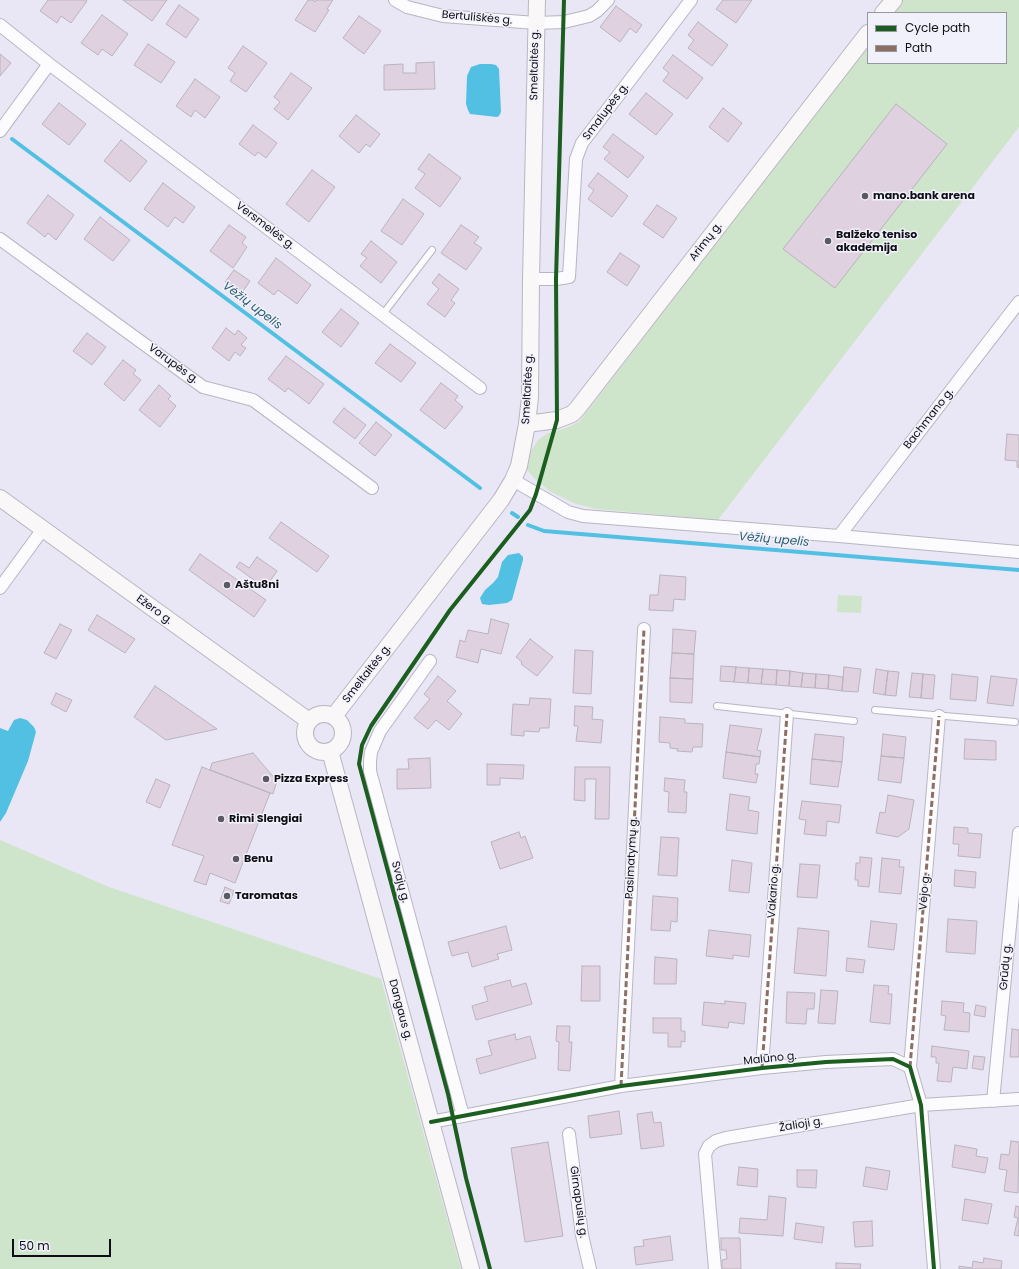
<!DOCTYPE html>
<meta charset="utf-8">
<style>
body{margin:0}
#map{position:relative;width:1019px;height:1269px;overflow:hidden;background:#e9e7f5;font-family:Poppins,sans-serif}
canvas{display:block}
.legend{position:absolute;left:867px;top:12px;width:140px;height:52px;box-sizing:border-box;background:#f1f1fb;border:1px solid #97969f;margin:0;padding:5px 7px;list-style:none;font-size:12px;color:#0f0e16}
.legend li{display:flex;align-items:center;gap:8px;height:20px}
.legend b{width:20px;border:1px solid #97969f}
.scale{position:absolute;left:12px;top:1239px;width:99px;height:18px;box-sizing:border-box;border:2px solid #0f0e16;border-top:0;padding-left:5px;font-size:12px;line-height:14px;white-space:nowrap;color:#0f0e16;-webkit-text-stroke:3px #f1f1fb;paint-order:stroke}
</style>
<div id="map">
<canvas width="1019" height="1269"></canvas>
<ul class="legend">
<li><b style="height:5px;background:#1b5e20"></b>Cycle path</li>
<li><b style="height:5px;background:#8d6e63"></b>Path</li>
</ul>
<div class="scale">50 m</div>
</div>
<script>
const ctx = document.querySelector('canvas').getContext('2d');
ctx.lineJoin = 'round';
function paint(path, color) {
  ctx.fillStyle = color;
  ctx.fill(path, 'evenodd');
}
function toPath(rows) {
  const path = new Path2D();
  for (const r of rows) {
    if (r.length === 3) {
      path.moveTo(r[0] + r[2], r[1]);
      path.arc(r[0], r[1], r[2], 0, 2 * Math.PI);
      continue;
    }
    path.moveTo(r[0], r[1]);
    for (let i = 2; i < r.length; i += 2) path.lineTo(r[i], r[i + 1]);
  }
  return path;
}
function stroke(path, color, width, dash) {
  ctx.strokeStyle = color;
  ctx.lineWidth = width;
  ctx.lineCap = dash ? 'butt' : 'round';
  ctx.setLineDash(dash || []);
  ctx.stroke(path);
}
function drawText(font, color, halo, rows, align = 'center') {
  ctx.font = font + ' Poppins,sans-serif';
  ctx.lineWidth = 3;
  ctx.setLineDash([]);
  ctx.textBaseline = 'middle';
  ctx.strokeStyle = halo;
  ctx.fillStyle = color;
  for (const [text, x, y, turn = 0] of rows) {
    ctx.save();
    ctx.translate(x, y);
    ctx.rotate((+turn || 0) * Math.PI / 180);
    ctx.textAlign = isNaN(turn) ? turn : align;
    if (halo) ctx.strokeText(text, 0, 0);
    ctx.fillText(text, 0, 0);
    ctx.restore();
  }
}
const green = toPath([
 [902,0,1019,0,1019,127,718,520,597,509,576,504,551,492,536,480,527,470,531,451,538,440,548,433,566,428,579,422,868,44,868,63,1006,63,1006,13,892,13],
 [838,595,862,596,861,613,837,612],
 [0,840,109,887,381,979,461,1269,0,1269]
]);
const water = toPath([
 [480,64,491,64,496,65,499,69,501,112,499,116,497,117,470,114,468,110,466,104,467,76,471,67],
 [519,553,523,557,523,560,512,600,507,603,489,605,482,604,480,598,485,590,493,583,498,577,502,562,508,555],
 [20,718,27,720,34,727,36,732,28,761,6,813,0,822,0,728,8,731,14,720]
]);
const stream = toPath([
 [12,139,480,488],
 [512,513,518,517],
 [528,525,544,531,1019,570]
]);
const building = toPath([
 [48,0,86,0,87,1,71,23,61,16,57,23,40,11,48,0],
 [123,0,167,0,152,21,123,0],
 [308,0,313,0,315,2,316,0,333,0,327,9,329,10,315,32,295,20,308,0],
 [723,0,752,0,736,23,716,9,723,0],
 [179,5,199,19,186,38,166,24,179,5],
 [616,6,642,25,636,33,630,28,620,42,600,27,616,6],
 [102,15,128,34,112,56,102,49,98,55,81,43,102,15],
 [359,16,381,31,364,54,343,38,359,16],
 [698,22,728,45,712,66,688,48,694,40,688,35,698,22],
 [148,44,175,62,161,83,134,65,148,44],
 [243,46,267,63,246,92,230,81,235,73,228,68,243,46],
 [0,54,11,63,0,76,0,54],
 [673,55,703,78,687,99,663,81,669,73,663,68,673,55],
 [434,62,435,89,384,90,384,65,403,64,403,73,416,73,416,63,434,62],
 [291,73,312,88,288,120,274,109,280,102,274,97,291,73],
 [195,79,220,97,205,118,195,110,191,117,176,106,195,79],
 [646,93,673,114,656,135,629,114,646,93],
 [59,103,86,124,69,145,42,124,59,103],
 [896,104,947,144,835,288,783,249,896,104],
 [723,108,742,123,728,142,709,127,723,108],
 [356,115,380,134,370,147,366,144,359,153,339,136,356,115],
 [253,125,277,143,266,158,258,152,255,156,239,144,253,125],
 [613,134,644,157,628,178,604,159,610,152,603,147,613,134],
 [121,140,147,161,130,182,104,161,121,140],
 [429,154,461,178,440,207,415,188,425,174,418,169,429,154],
 [312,170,335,187,309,222,286,204,312,170],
 [598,173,628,196,612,217,588,199,594,190,588,186,598,173],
 [163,183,195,207,183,223,175,217,168,227,144,209,163,183],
 [48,195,74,215,56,240,48,233,45,237,27,223,48,195],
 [403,199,424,214,402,245,381,231,403,199],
 [657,205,677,218,663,238,643,224,657,205],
 [100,217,130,240,113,261,84,239,100,217],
 [229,225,246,237,242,243,247,247,233,268,210,251,229,225],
 [461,225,479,237,474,243,482,248,466,270,441,253,461,225],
 [371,241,397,262,381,283,360,266,367,258,361,254,371,241],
 [620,253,640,266,627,286,607,272,620,253],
 [276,258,311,285,297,304,278,290,274,295,258,283,276,258],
 [234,270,250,281,241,294,225,282,234,270],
 [439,274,459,289,451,300,455,303,445,317,427,304,439,289,432,283,439,274],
 [341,309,359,323,341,347,322,332,341,309],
 [226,328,235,335,238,330,247,338,241,345,246,348,240,356,235,352,229,361,212,348,226,328],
 [87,333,106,347,92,365,73,351,87,333],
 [390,344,416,363,401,382,375,363,390,344],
 [286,356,324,384,309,404,288,388,285,392,268,379,286,356],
 [123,360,136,370,133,374,141,380,124,401,104,384,123,360],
 [441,383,458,396,455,400,463,407,445,429,420,410,441,383],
 [159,385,171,396,168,399,176,406,160,427,139,410,159,385],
 [344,408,366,425,355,439,333,422,344,408],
 [376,422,392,435,375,456,359,443,376,422],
 [1007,434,1019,435,1019,468,1017,467,1017,461,1005,460,1007,434],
 [281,522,329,556,317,572,269,538,281,522],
 [200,554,266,600,254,617,189,570,200,554],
 [257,557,277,571,265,588,236,567,240,562,249,568,257,557],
 [660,575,686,577,685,600,674,599,673,611,649,610,650,595,658,595,660,575],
 [97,615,135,639,125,653,88,630,97,615],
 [491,619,509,624,501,654,481,649,478,663,456,657,460,640,465,642,468,630,488,634,491,619],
 [60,624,72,630,56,659,44,653,60,624],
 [673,629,696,631,694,654,672,653,673,629],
 [530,639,553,657,537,676,521,664,522,662,516,657,530,639],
 [575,650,593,651,591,694,573,693,575,650],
 [672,653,694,654,693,679,670,678,672,653],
 [721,666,736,667,734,682,720,681,721,666],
 [736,667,749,668,748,683,734,682,736,667],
 [844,667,861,669,858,692,842,691,844,667],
 [749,668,763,669,761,684,748,683,749,668],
 [763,669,777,670,776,685,761,684,763,669],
 [876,669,888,671,885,695,873,693,876,669],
 [777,670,790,671,789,686,776,685,777,670],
 [790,671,803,673,801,687,789,686,790,671],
 [888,671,899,672,896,696,885,695,888,671],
 [803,673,816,674,815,688,801,687,803,673],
 [912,673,923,674,921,698,909,697,912,673],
 [816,674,829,675,828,689,815,688,816,674],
 [923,674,935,675,933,699,921,698,923,674],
 [952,674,978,677,976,701,950,699,952,674],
 [829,675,843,677,842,691,828,689,829,675],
 [438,676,456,691,447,701,462,714,449,730,436,720,428,729,414,718,430,699,424,694,438,676],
 [991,676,1017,679,1013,706,987,703,991,676],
 [670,678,693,679,692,703,670,702,670,678],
 [155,686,217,729,166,740,134,717,155,686],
 [56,693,72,700,66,712,51,704,56,693],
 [530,698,551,699,549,728,540,728,539,732,524,731,524,736,511,735,513,704,529,705,530,698],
 [575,706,593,707,592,719,603,720,601,743,576,741,578,726,574,726,575,706],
 [660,717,685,719,685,723,703,724,702,747,693,747,692,752,677,751,678,749,670,748,670,743,659,742,660,717],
 [730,725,762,729,757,750,761,751,760,757,726,752,730,725],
 [815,734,844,737,842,762,812,759,815,734],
 [883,734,906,737,904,758,881,756,883,734],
 [965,739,996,741,996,760,964,759,965,739],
 [726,752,760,757,759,764,756,764,755,774,758,774,756,783,723,778,726,752],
 [253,753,277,781,273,794,210,770,212,763,253,753],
 [881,756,904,758,901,783,878,780,881,756],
 [430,758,431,788,397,789,397,769,409,769,408,759,430,758],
 [812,759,842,762,838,787,810,784,812,759],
 [487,764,524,765,523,779,500,778,500,785,487,785,487,764],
 [202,767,270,793,235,883,210,873,206,885,194,881,204,856,172,845,202,767],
 [575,767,610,767,609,819,595,819,596,779,585,779,585,801,574,800,575,767],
 [665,778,685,780,684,792,687,792,686,813,668,812,669,792,664,791,665,778],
 [156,779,170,785,160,808,146,802,156,779],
 [730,794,750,797,748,810,759,812,757,834,726,830,730,794],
 [888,795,914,800,909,829,898,837,876,833,880,812,885,813,888,795],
 [802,801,841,805,839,823,827,821,826,836,804,834,806,820,799,819,802,801],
 [954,827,968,828,968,833,982,834,980,858,958,856,959,844,953,844,954,827],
 [519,832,521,838,525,836,533,858,500,869,491,842,519,832],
 [661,837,679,838,677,876,658,875,661,837],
 [860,857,872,858,869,887,858,886,858,880,855,880,856,863,860,863,860,857],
 [882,858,900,860,899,867,904,867,901,894,879,892,882,858],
 [732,860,752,863,749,893,729,891,732,860],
 [800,864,820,865,817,898,797,897,800,864],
 [955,870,976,872,975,888,954,886,955,870],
 [225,887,234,891,229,904,220,901,225,887],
 [653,896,678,898,677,922,671,921,670,931,651,930,653,896],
 [948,919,977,921,975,954,946,952,948,919],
 [871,921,897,924,894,950,868,947,871,921],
 [506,926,512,950,497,954,499,959,472,967,468,952,452,956,448,942,506,926],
 [798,928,829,931,826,976,794,973,798,928],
 [709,930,751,935,749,957,733,955,733,959,706,956,709,930],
 [655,957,677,959,676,984,654,984,655,957],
 [847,958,865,960,863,973,846,971,847,958],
 [582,966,600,966,600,1001,581,1001,582,966],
 [510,980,512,987,526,983,532,1004,476,1020,472,1006,488,1001,484,987,510,980],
 [874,985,889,986,888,994,892,994,890,1024,870,1022,874,985],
 [821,990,838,991,835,1024,818,1023,821,990],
 [787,992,815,993,814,1009,807,1009,806,1024,786,1023,787,992],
 [725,1001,746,1003,744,1024,729,1022,728,1028,702,1025,704,1002,725,1004,725,1001],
 [942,1001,964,1003,963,1012,970,1013,969,1032,944,1030,946,1016,941,1015,942,1001],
 [976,1005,986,1007,985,1017,974,1015,976,1005],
 [653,1018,681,1018,681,1031,685,1031,685,1042,681,1041,681,1047,668,1047,668,1033,653,1033,653,1018],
 [557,1026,570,1026,569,1042,572,1042,570,1071,558,1070,559,1042,556,1041,557,1026],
 [1012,1029,1019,1030,1019,1057,1010,1057,1012,1029],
 [515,1034,516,1040,530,1036,536,1058,480,1074,476,1059,492,1055,488,1041,515,1034],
 [932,1046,969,1051,967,1069,953,1067,951,1082,937,1081,939,1063,936,1063,936,1057,931,1057,932,1046],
 [974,1056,985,1057,983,1070,972,1068,974,1056],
 [619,1111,622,1134,590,1138,588,1116,619,1111],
 [652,1112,654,1123,661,1122,664,1146,641,1149,637,1114,652,1112],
 [1011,1141,1019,1142,1018,1193,1004,1191,1007,1170,999,1169,1001,1154,1009,1155,1011,1141],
 [548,1142,563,1236,525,1242,511,1148,548,1142],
 [955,1145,977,1149,976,1156,988,1158,985,1173,952,1167,955,1145],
 [739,1167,758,1169,757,1187,737,1185,739,1167],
 [866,1167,890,1171,887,1190,863,1186,866,1167],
 [797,1170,817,1170,816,1188,797,1187,797,1170],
 [769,1196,786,1198,783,1236,739,1233,740,1218,767,1220,769,1196],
 [965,1199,992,1204,988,1224,962,1220,965,1199],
 [1016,1206,1019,1207,1019,1236,1014,1235,1018,1218,1014,1217,1016,1206],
 [872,1221,873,1246,855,1247,853,1222,872,1221],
 [796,1223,824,1227,822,1243,794,1239,796,1223],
 [670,1236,673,1260,636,1265,634,1247,644,1246,643,1240,670,1236],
 [721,1238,740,1238,741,1269,722,1269,722,1260,727,1259,726,1250,721,1250,721,1238],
 [984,1258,1002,1261,1001,1269,959,1269,959,1266,972,1268,973,1261,983,1263,984,1258],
 [836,1263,861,1264,860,1269,836,1269,836,1263]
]);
const service = toPath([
 [383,314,432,250],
 [717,706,854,721],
 [875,710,1015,722]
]);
const minor = toPath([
 [395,0,407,7,443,16,536,23,564,22,589,16,597,11,608,0],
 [0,25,49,64,480,388],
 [0,131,49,64],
 [0,239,203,387,253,400,372,488],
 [531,279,556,279,569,277,576,159,582,143,691,0],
 [513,480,568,512,583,516,839,536,1019,552],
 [839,536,1019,302],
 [0,588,43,529],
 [430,661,380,731,371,752,370,761,370,771,463,1116],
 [910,1067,939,716],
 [762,1068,787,714],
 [621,1086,644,629],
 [993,1101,1019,833],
 [431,1122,621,1086,762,1068,826,1062,893,1059,910,1067,921,1105,934,1269],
 [569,1134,582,1235,590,1269],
 [715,1269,705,1154,709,1146,716,1141,726,1138,921,1105,1019,1099]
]);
const secondary = toPath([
 [883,13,894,0],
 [527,424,557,420,572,414,577,409,868,33],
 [0,498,309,721],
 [324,733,19],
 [334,716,501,500,513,480,519,466,527,424,530,397,531,279,537,0],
 [330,751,471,1269]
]);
const quiet = toPath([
 [910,1067,939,716],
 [762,1068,787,714],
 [621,1086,644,629]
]);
const cycleway = toPath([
 [431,1122,621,1086,762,1068,826,1062,893,1059,910,1067,921,1105,934,1269],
 [490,1269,466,1178,448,1094,359,764,362,745,371,726,450,610,530,510,536,494,557,420,556,279,564,0]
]);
const markers = [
 [865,196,4,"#5b5a64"],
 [828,241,4,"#5b5a64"],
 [227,585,4,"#5b5a64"],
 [266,779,4,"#5b5a64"],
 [221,819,4,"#5b5a64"],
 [236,859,4,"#5b5a64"],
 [227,896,4,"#5b5a64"]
];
const streetNames = [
 ["Bertuliškės g.",477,18,5],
 ["Smeltaitės g.",535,65,-89],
 ["Smalupės g.",606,112,-53],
 ["Versmelės g.",265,226,37],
 ["Arimų g.",706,242,-52],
 ["Varupės g.",173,364,36],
 ["Smeltaitės g.",528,389,-87],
 ["Bachmano g.",929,419,-52],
 ["Ežero g.",154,610,36],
 ["Smeltaitės g.",367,674,-52],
 ["Pasimatymų g.",632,858,-87],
 ["Svajų g.",400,882,75],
 ["Vakario g.",774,891,-86],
 ["Vėjo g.",925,892,-85],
 ["Grūdų g.",1006,967,-85],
 ["Dangaus g.",400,1010,75],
 ["Malūno g.",770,1059,-6],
 ["Žalioji g.",801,1125,-9],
 ["Girnapusių g.",578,1202,82]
];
const poiNames = [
 ["mano.bank arena",873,196],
 ["Balžeko teniso",836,235],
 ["akademija",836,248],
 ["Aštu8ni",235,585],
 ["Pizza Express",274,779],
 ["Rimi Slengiai",229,819],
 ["Benu",244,859],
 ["Taromatas",235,896]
];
const waterNames = [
 ["Vėžių upelis",252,306,37],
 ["Vėžių upelis",774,540,5]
];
paint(green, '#cfe5cb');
paint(water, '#51c0e2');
stroke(stream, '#51c0e2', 4);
paint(building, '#e0d1e0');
stroke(building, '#b9b3bd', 1);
stroke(service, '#b8b6c1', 8);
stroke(minor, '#b8b6c1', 14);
stroke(secondary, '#b8b6c1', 18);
stroke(service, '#fcfbfe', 6);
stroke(minor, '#fcfbfe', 12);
stroke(secondary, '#f9f7f8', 16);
stroke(quiet, '#8d6e63', 3, [6, 3]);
stroke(cycleway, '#1b5e20', 4);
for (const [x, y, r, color] of markers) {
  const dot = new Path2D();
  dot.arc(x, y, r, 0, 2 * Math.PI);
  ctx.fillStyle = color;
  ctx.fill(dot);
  stroke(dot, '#f1f1fb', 1.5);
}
drawText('11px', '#0f0e16', '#f1f1fb', streetNames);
drawText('bold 11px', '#0f0e16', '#f1f1fb', poiNames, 'left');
drawText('italic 12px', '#295f71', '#f1f1fb', waterNames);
</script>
